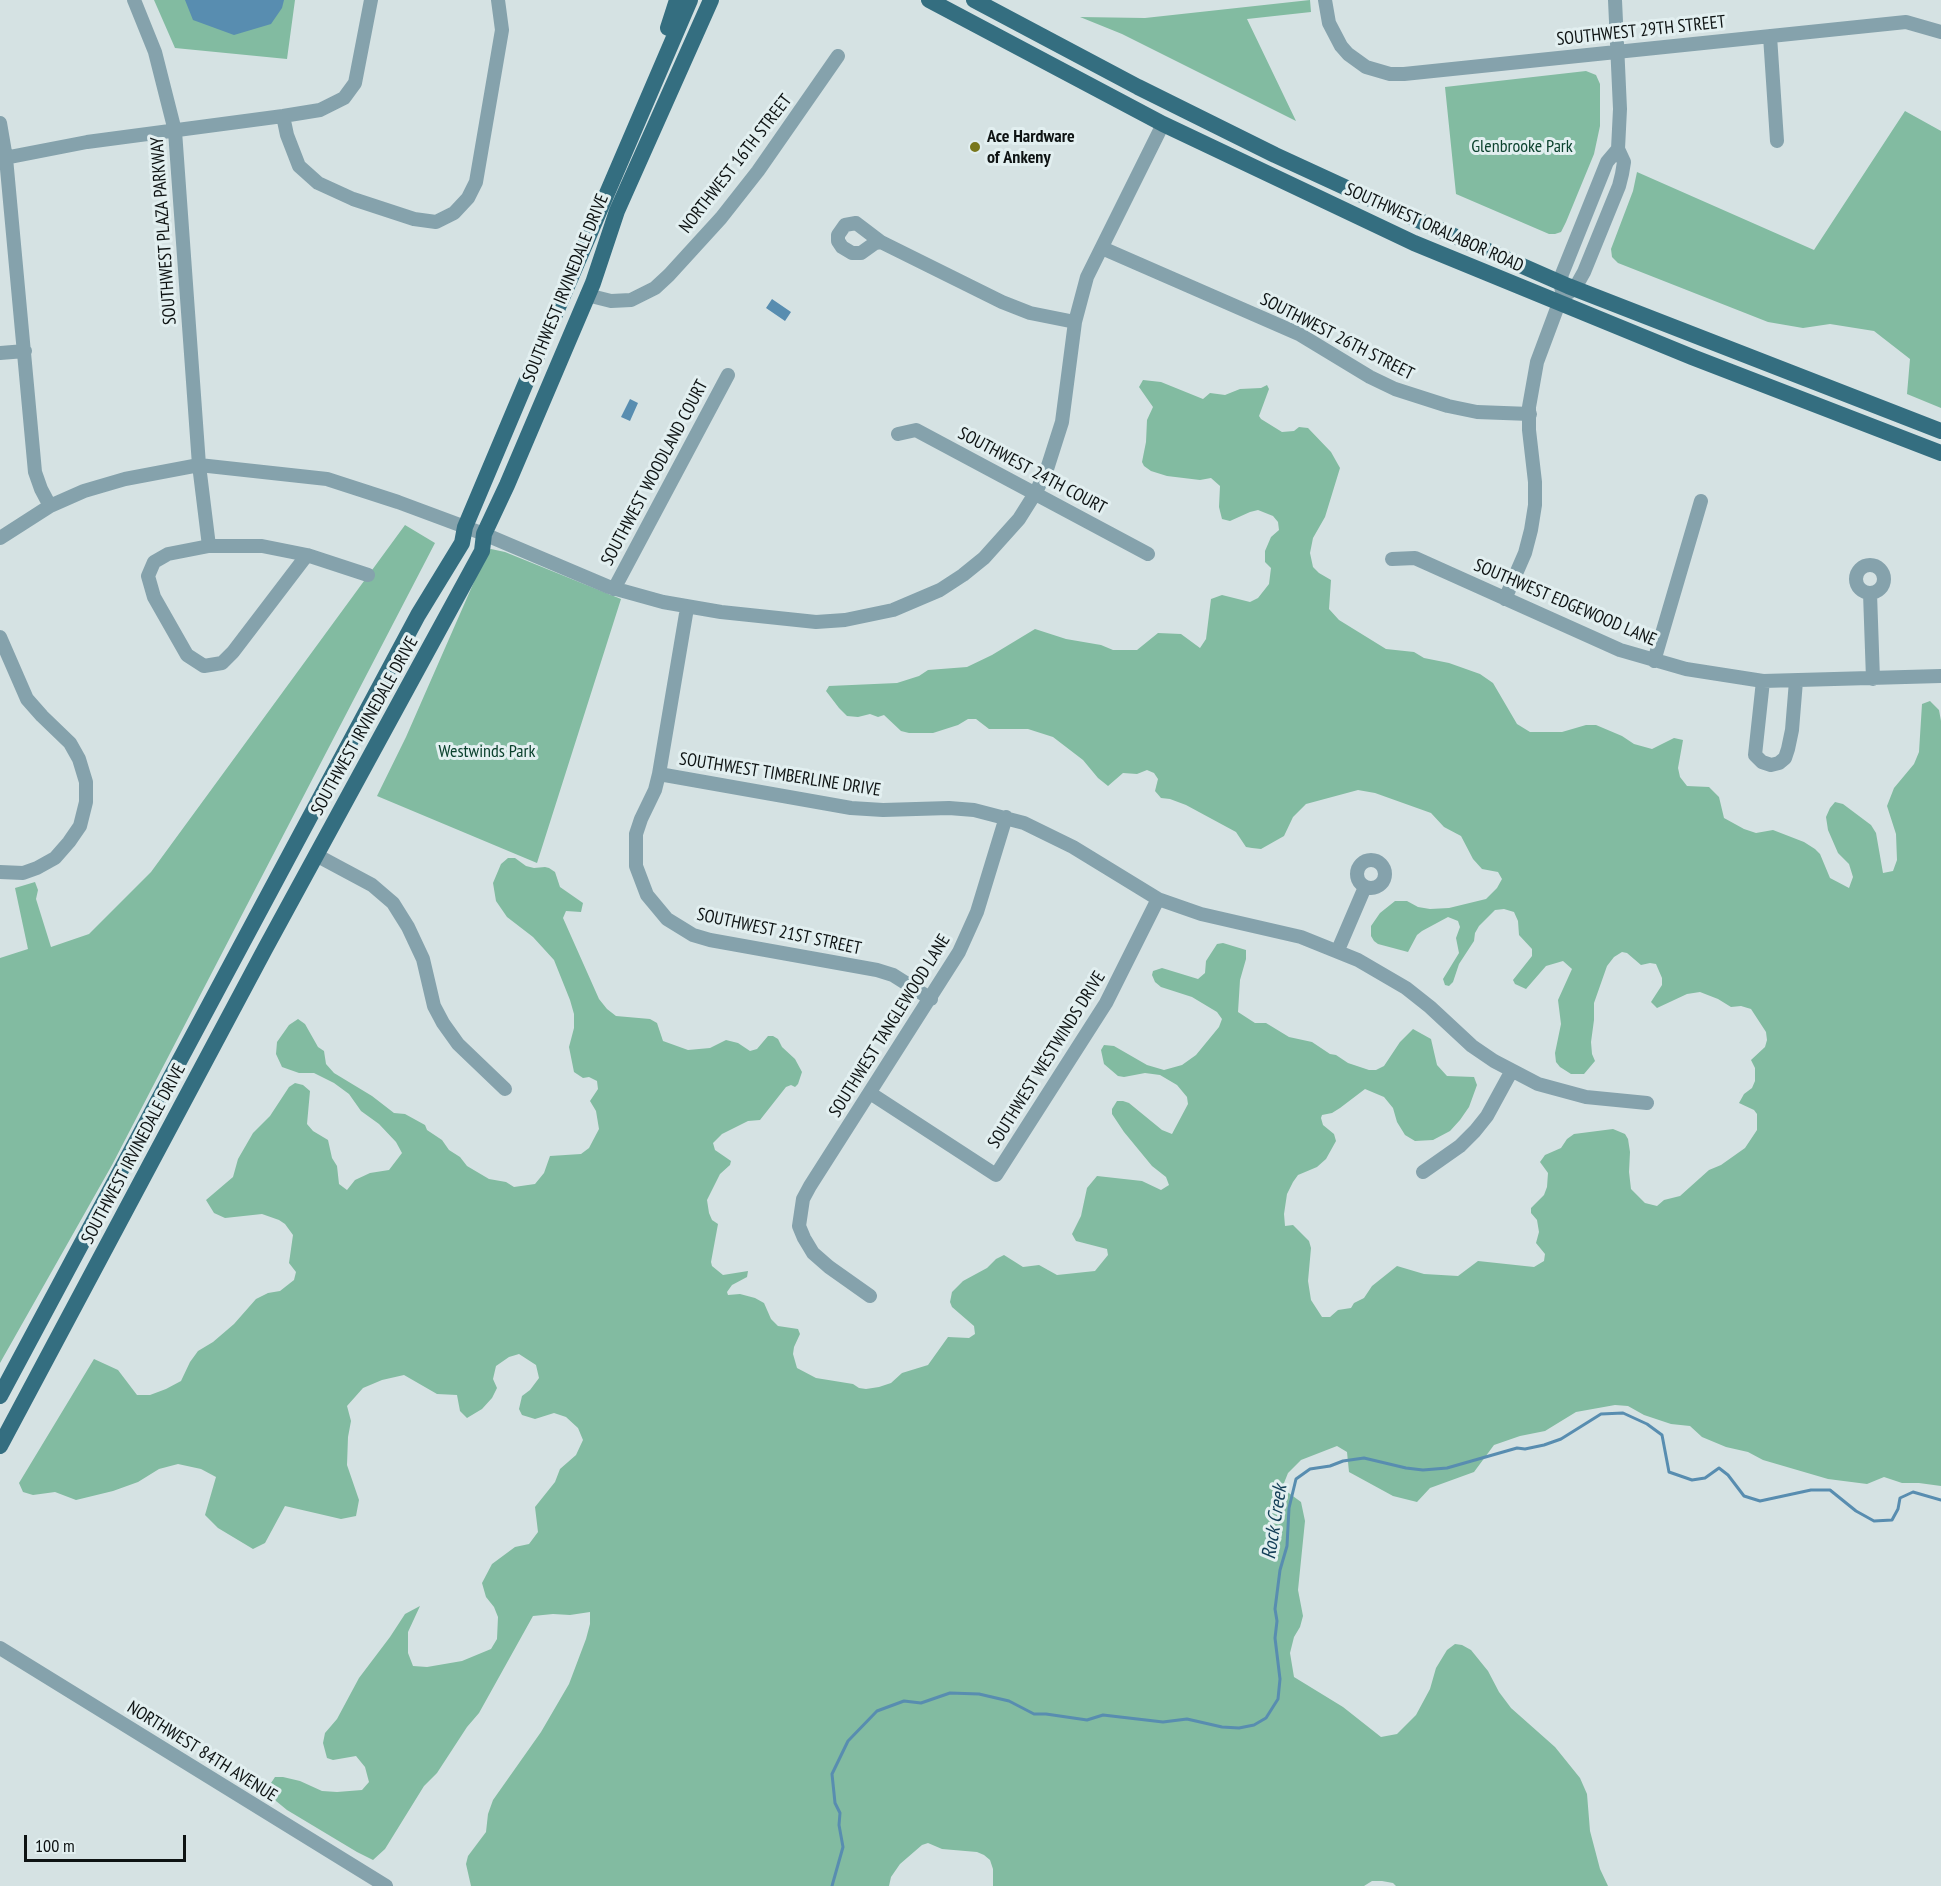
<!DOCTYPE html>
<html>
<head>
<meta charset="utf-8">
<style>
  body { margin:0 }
  #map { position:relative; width:1941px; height:1886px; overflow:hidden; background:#d5e2e3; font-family:"PT Sans Narrow",sans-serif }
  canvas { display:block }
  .scale { position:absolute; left:24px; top:1835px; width:162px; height:27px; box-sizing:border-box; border:3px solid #0e1313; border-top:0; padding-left:8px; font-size:18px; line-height:21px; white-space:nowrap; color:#0e1313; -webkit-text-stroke:4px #e2eff0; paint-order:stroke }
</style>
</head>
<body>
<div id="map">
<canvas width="1941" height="1886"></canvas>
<div class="scale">100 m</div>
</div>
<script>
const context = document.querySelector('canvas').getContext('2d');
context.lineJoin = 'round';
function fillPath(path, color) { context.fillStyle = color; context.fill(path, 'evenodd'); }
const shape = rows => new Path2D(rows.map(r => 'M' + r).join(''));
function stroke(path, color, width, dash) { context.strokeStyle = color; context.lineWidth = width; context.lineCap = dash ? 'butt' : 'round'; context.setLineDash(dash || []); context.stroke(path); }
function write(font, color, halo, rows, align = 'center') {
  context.font = font + ' "PT Sans Narrow",sans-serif'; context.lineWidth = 6; context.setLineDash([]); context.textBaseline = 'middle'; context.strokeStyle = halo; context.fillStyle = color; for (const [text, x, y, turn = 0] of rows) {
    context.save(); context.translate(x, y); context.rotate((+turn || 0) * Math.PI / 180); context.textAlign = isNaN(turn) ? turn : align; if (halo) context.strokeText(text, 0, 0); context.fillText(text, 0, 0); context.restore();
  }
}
fillPath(shape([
  [154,0,295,0,287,59,175,48],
  [1310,0,1311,12,1247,19,1296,121,1122,34,1080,17,1145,18],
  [1586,71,1596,75,1600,84,1600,126,1594,154,1566,222,1561,232,1555,234,1549,234,1456,194,1445,87],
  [1905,111,1941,131,1941,408,1907,394,1910,359,1874,331,1830,324,1803,328,1768,322,1618,263,1612,257,1611,249,1633,191,1637,172,1814,250],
  [1143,380,1161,382,1203,399,1210,393,1225,395,1240,389,1261,388,1267,385,1269,389,1259,416,1261,419,1282,432,1294,431,1299,427,1308,428,1331,452,1340,468,1325,517,1313,538,1310,553,1313,567,1319,573,1331,580,1329,609,1339,620,1386,649,1414,652,1424,658,1449,663,1480,674,1493,683,1517,724,1530,732,1562,732,1586,725,1596,725,1622,736,1634,744,1652,749,1674,738,1683,740,1678,768,1680,777,1687,786,1709,787,1719,797,1724,818,1744,829,1756,833,1773,830,1804,842,1815,849,1820,854,1830,878,1849,888,1853,877,1849,864,1838,853,1828,830,1826,817,1830,808,1835,802,1843,804,1871,825,1876,833,1883,873,1893,871,1897,860,1896,834,1887,806,1894,788,1914,764,1919,752,1922,704,1930,701,1939,710,1941,721,1941,1486,1919,1483,1902,1483,1884,1477,1867,1484,1828,1479,1763,1460,1748,1452,1726,1447,1702,1437,1690,1426,1671,1424,1644,1415,1628,1406,1615,1405,1576,1412,1545,1431,1520,1436,1494,1445,1474,1472,1430,1488,1417,1502,1393,1496,1349,1472,1347,1452,1337,1446,1301,1460,1288,1473,1282,1488,1301,1502,1305,1521,1298,1590,1303,1616,1300,1627,1294,1637,1290,1653,1294,1677,1343,1707,1381,1737,1397,1734,1416,1715,1430,1689,1436,1668,1447,1650,1455,1644,1462,1645,1471,1650,1488,1671,1499,1692,1511,1708,1555,1747,1580,1778,1587,1794,1590,1831,1600,1869,1608,1886,1396,1886,1393,1883,1382,1881,1372,1881,1364,1886,993,1886,993,1869,990,1860,984,1855,977,1852,942,1849,928,1843,922,1845,900,1864,891,1877,889,1886,471,1886,466,1864,468,1856,486,1832,488,1814,493,1800,541,1732,569,1684,586,1639,590,1624,590,1612,570,1615,553,1614,533,1616,479,1713,467,1727,437,1773,424,1786,385,1849,373,1860,357,1852,287,1810,265,1792,275,1777,283,1777,300,1781,322,1791,337,1792,362,1790,369,1782,365,1767,356,1756,333,1760,327,1758,323,1743,325,1733,337,1719,359,1678,390,1637,405,1614,420,1606,408,1632,408,1653,413,1666,427,1667,462,1661,491,1649,497,1639,498,1617,494,1607,486,1597,482,1583,492,1564,515,1547,529,1544,538,1532,535,1507,555,1482,560,1469,576,1455,583,1440,578,1428,566,1417,554,1413,535,1419,522,1415,519,1409,522,1396,530,1390,539,1378,536,1365,519,1354,509,1357,496,1366,493,1379,497,1388,492,1398,482,1409,467,1418,460,1411,457,1395,437,1394,404,1375,382,1380,363,1388,347,1406,351,1421,348,1437,347,1465,359,1500,356,1516,341,1519,285,1506,265,1543,253,1549,218,1528,205,1515,216,1477,201,1469,178,1464,159,1469,138,1482,113,1491,76,1500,55,1492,33,1495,23,1492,19,1483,94,1359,118,1370,137,1395,150,1395,166,1389,181,1381,190,1362,198,1351,213,1342,234,1324,256,1299,268,1293,280,1291,294,1280,296,1272,289,1263,293,1235,285,1224,279,1220,262,1214,225,1218,214,1213,206,1200,233,1177,238,1159,253,1133,270,1116,289,1087,295,1083,303,1085,310,1091,307,1124,313,1131,328,1140,332,1158,337,1166,339,1184,347,1190,355,1180,370,1173,389,1170,402,1153,396,1142,379,1124,361,1111,349,1094,334,1083,314,1073,299,1073,282,1067,276,1054,277,1042,289,1025,298,1019,305,1024,318,1047,324,1051,326,1064,334,1073,372,1096,394,1113,405,1114,425,1125,427,1130,442,1140,449,1150,460,1157,467,1166,489,1179,506,1182,514,1187,535,1184,544,1173,550,1156,581,1154,589,1148,599,1129,596,1111,590,1101,598,1089,597,1081,589,1077,583,1078,574,1072,569,1047,574,1028,574,1014,570,1000,554,960,533,937,507,917,496,901,493,883,501,864,508,858,515,858,526,866,534,868,545,867,549,868,555,872,560,887,583,903,581,912,566,911,563,918,599,999,607,1009,616,1016,650,1019,657,1023,663,1041,688,1050,710,1048,726,1040,738,1043,750,1051,757,1049,768,1036,773,1036,778,1039,782,1047,795,1059,802,1072,798,1084,795,1087,791,1085,786,1087,760,1120,748,1121,722,1134,713,1143,715,1150,731,1161,730,1165,720,1174,707,1200,709,1213,712,1220,718,1224,711,1262,712,1266,723,1275,748,1271,747,1277,732,1285,727,1292,728,1295,740,1294,755,1298,764,1303,771,1319,778,1326,798,1329,800,1334,794,1347,793,1354,797,1368,816,1378,853,1384,859,1388,866,1389,879,1387,891,1383,902,1373,928,1365,948,1337,969,1338,975,1334,974,1326,952,1307,950,1302,952,1292,963,1281,987,1268,996,1259,1004,1255,1023,1267,1039,1265,1057,1275,1095,1271,1108,1255,1107,1249,1076,1241,1072,1234,1081,1216,1087,1188,1097,1176,1142,1181,1161,1190,1169,1185,1166,1177,1152,1166,1124,1132,1112,1114,1112,1109,1117,1101,1123,1101,1129,1103,1162,1130,1172,1134,1188,1104,1187,1097,1177,1085,1160,1075,1145,1073,1124,1077,1118,1076,1104,1064,1101,1050,1104,1045,1114,1046,1147,1065,1164,1070,1182,1065,1196,1055,1219,1027,1222,1019,1217,1012,1192,997,1161,987,1155,982,1152,975,1153,971,1162,968,1198,979,1205,973,1206,961,1217,944,1223,943,1246,950,1246,959,1240,980,1238,1012,1255,1023,1266,1023,1289,1037,1312,1042,1330,1054,1336,1055,1348,1063,1369,1070,1376,1070,1384,1066,1400,1042,1413,1029,1431,1039,1437,1065,1447,1076,1474,1077,1477,1085,1469,1107,1460,1120,1450,1131,1433,1140,1415,1141,1405,1135,1397,1122,1393,1108,1384,1097,1365,1089,1340,1108,1332,1113,1322,1115,1321,1118,1323,1125,1334,1134,1336,1141,1326,1159,1317,1167,1298,1175,1293,1182,1287,1194,1284,1214,1285,1226,1293,1225,1309,1241,1311,1248,1308,1281,1311,1300,1322,1317,1330,1317,1338,1310,1351,1308,1354,1303,1364,1298,1372,1286,1397,1266,1424,1274,1458,1276,1478,1261,1534,1267,1544,1261,1545,1254,1536,1243,1539,1232,1537,1220,1531,1213,1531,1208,1544,1195,1547,1187,1548,1173,1540,1162,1545,1155,1561,1148,1567,1139,1574,1134,1613,1129,1625,1134,1628,1139,1630,1152,1629,1172,1631,1189,1645,1203,1657,1206,1664,1200,1680,1196,1709,1170,1721,1165,1745,1148,1757,1130,1757,1114,1754,1110,1739,1103,1744,1094,1752,1088,1755,1081,1755,1068,1751,1060,1765,1047,1767,1040,1766,1032,1751,1009,1741,1006,1731,1007,1718,999,1700,992,1687,994,1657,1008,1651,1002,1662,985,1662,978,1656,964,1650,963,1641,965,1627,953,1622,952,1614,957,1607,966,1594,1003,1594,1020,1591,1042,1592,1054,1595,1061,1584,1074,1571,1074,1560,1067,1556,1062,1555,1053,1561,1024,1558,1000,1572,969,1563,961,1546,966,1526,989,1515,984,1513,980,1532,956,1532,949,1519,935,1518,921,1514,912,1504,909,1495,910,1479,926,1475,933,1474,941,1459,964,1453,982,1449,986,1445,985,1443,979,1459,953,1456,938,1460,927,1458,921,1448,917,1422,931,1417,935,1408,952,1378,944,1374,941,1371,936,1371,926,1380,913,1395,901,1407,901,1418,907,1430,909,1449,908,1486,899,1497,888,1502,879,1498,872,1482,869,1473,859,1461,836,1444,827,1431,813,1375,793,1358,790,1306,804,1293,817,1284,836,1261,849,1252,848,1246,847,1236,832,1186,805,1170,799,1161,798,1155,791,1158,779,1154,773,1147,770,1137,774,1123,773,1108,786,1098,778,1083,760,1053,737,1028,729,989,729,976,719,968,719,958,725,933,733,909,733,901,731,884,715,878,717,870,714,858,717,847,716,839,708,826,691,829,686,897,683,919,676,928,670,967,667,992,655,1035,629,1066,639,1101,645,1113,650,1137,650,1158,633,1181,634,1200,648,1206,639,1211,599,1222,595,1250,602,1258,598,1269,584,1271,568,1265,562,1265,551,1271,537,1279,530,1278,522,1273,516,1258,510,1250,512,1230,521,1222,519,1219,507,1220,486,1211,478,1200,480,1167,476,1151,471,1144,466,1142,462,1146,442,1147,420,1153,407,1139,387],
  [405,525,435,543,112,1165,0,1363,0,958,28,949,15,888,35,882,38,890,36,899,51,947,89,934,151,872],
  [491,549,505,552,621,599,537,863,377,796,406,737,488,550]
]), '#82bba1');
fillPath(shape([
  [185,0,284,0,282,8,271,24,234,35,193,20],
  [772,299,791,312,785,321,766,308],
  [630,399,638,403,630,421,621,417]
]), '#588db0');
stroke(shape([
  [832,1886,843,1847,839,1825,840,1813,835,1803,832,1774,848,1741,877,1711,904,1701,921,1703,950,1693,979,1694,1009,1701,1034,1714,1046,1714,1087,1720,1103,1715,1163,1722,1187,1719,1222,1727,1239,1728,1254,1725,1266,1718,1278,1699,1280,1679,1275,1638,1277,1621,1275,1609,1280,1570,1287,1546,1289,1508,1296,1479,1310,1469,1330,1466,1343,1461,1364,1458,1406,1468,1423,1470,1447,1468,1517,1448,1525,1449,1544,1445,1561,1439,1601,1414,1623,1413,1647,1424,1662,1435,1669,1472,1692,1480,1705,1478,1719,1468,1728,1475,1744,1496,1760,1501,1811,1490,1830,1490,1856,1511,1874,1521,1892,1520,1898,1509,1900,1498,1913,1492,1941,1500]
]), '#588db0', 3);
stroke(shape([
  [134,0,155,52,175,131,199,465,209,546,168,554,154,562,148,576,154,597,187,655,204,666,222,663,233,652,307,555,262,546,209,546],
  [1325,0,1329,23,1341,46,1348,54,1366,67,1390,74,1404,74,1906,22,1941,32],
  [1770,36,1777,141],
  [283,116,287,135,299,166,318,183,353,199,414,219,436,222,454,213,468,198,476,182,502,30,498,0],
  [0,123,6,158,35,472,41,489,50,506],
  [0,159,87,142,283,116,320,110,344,98,355,83,371,0],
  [881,242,875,243,861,253,852,253,842,247,838,241,838,235,845,225,856,223,881,242,1002,302,1030,313,1075,322],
  [1102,248,1299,334,1370,377,1395,389,1448,406,1477,412,1530,414],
  [1562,291,1560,282,1562,274,1607,162,1618,149],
  [587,295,611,301,631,300,655,288,669,275,721,218,758,171,838,56],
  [0,353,25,351],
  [898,434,916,430,1148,554],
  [0,538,50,506,84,491,125,479,199,465,327,479,398,502,484,534,609,587,663,602,721,612,816,622,845,620,893,610,940,590,963,575,984,558,1019,519,1036,492,1047,469,1062,422,1075,322,1087,277,1163,124],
  [307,555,368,575],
  [1392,559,1415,558,1620,650,1686,669,1763,681,1941,676],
  '1856 579a14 14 0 1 1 28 0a14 14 0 1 1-28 0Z',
  [614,589,728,375],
  [1870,593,1873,679],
  [1505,599,1525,553,1531,530,1535,505,1535,482,1529,430,1529,407,1537,362,1559,303,1564,296,1575,288,1584,272,1619,186,1622,174,1624,162,1618,149,1620,109,1615,0],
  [687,608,659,774,655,790,641,819,636,834,636,866,647,895,667,919,693,935,710,940,877,970,893,975,931,999],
  [0,637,27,699,42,716,70,743,79,759,86,782,86,802,80,826,69,842,55,858,37,868,23,873,0,872],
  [1654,661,1701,501],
  [1763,681,1755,755,1762,762,1771,765,1779,763,1785,758,1788,749,1792,730,1796,681],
  [659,774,851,808,883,810,949,808,974,810,1024,823,1073,847,1158,899,1201,914,1301,937,1358,960,1406,988,1430,1007,1472,1046,1494,1061,1538,1084,1586,1097,1647,1103],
  [316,855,372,885,393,903,408,927,423,959,434,1006,443,1023,458,1044,505,1089],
  '1357 874a14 14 0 1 1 28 0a14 14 0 1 1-28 0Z',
  [1338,950,1365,887],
  [870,1093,996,1175,1106,1003,1158,899],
  [1423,1172,1460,1146,1475,1131,1487,1116,1511,1072],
  [870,1296,829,1267,813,1253,804,1238,799,1226,803,1199,810,1186,959,952,977,912,1006,817],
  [0,1648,386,1886]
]), '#85a2ac', 14);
stroke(shape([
  [929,0,1163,124,1414,243,1692,357,1941,453],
  [974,0,1138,87,1275,155,1388,207,1568,286,1941,431],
  [668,28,677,0],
  [0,1396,418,615,462,543,465,527,538,354,690,0],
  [0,1446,265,949,482,551,484,534,507,485,593,283,617,211,711,0]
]), '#346e80', 16);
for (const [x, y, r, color] of [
  [975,147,6,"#79771d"]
]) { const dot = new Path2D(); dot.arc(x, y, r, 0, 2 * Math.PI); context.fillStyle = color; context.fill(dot); stroke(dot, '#e2eff0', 2); }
write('18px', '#0e1313', '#e2eff0', [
  ["SOUTHWEST 29TH STREET",1641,31,-6],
  ["NORTHWEST 16TH STREET",736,164,-52],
  ["SOUTHWEST ORALABOR ROAD",1434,228,24],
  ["SOUTHWEST PLAZA PARKWAY",164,231,-94],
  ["SOUTHWEST IRVINEDALE DRIVE",566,288,-68],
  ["SOUTHWEST 26TH STREET",1337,337,27],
  ["SOUTHWEST 24TH COURT",1032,471,28],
  ["SOUTHWEST WOODLAND COURT",655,473,-62],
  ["SOUTHWEST EDGEWOOD LANE",1565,603,23],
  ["SOUTHWEST IRVINEDALE DRIVE",365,726,-61],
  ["SOUTHWEST TIMBERLINE DRIVE",780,775,9],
  ["SOUTHWEST 21ST STREET",779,932,12],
  ["SOUTHWEST TANGLEWOOD LANE",890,1026,-58],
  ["SOUTHWEST WESTWINDS DRIVE",1047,1060,-58],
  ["SOUTHWEST IRVINEDALE DRIVE",134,1154,-62],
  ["NORTHWEST 84TH AVENUE",202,1752,32]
]);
write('bold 18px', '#0e1313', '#e2eff0', [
  ["Ace Hardware",987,137],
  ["of Ankeny",987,158]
], 'left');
write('18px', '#0c422e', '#e2eff0', [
  ["Glenbrooke Park",1522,147],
  ["Westwinds Park",487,752]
]);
write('italic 20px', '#113d56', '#e2eff0', [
  ["Rock Creek",1275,1522,-81]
]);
</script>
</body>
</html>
